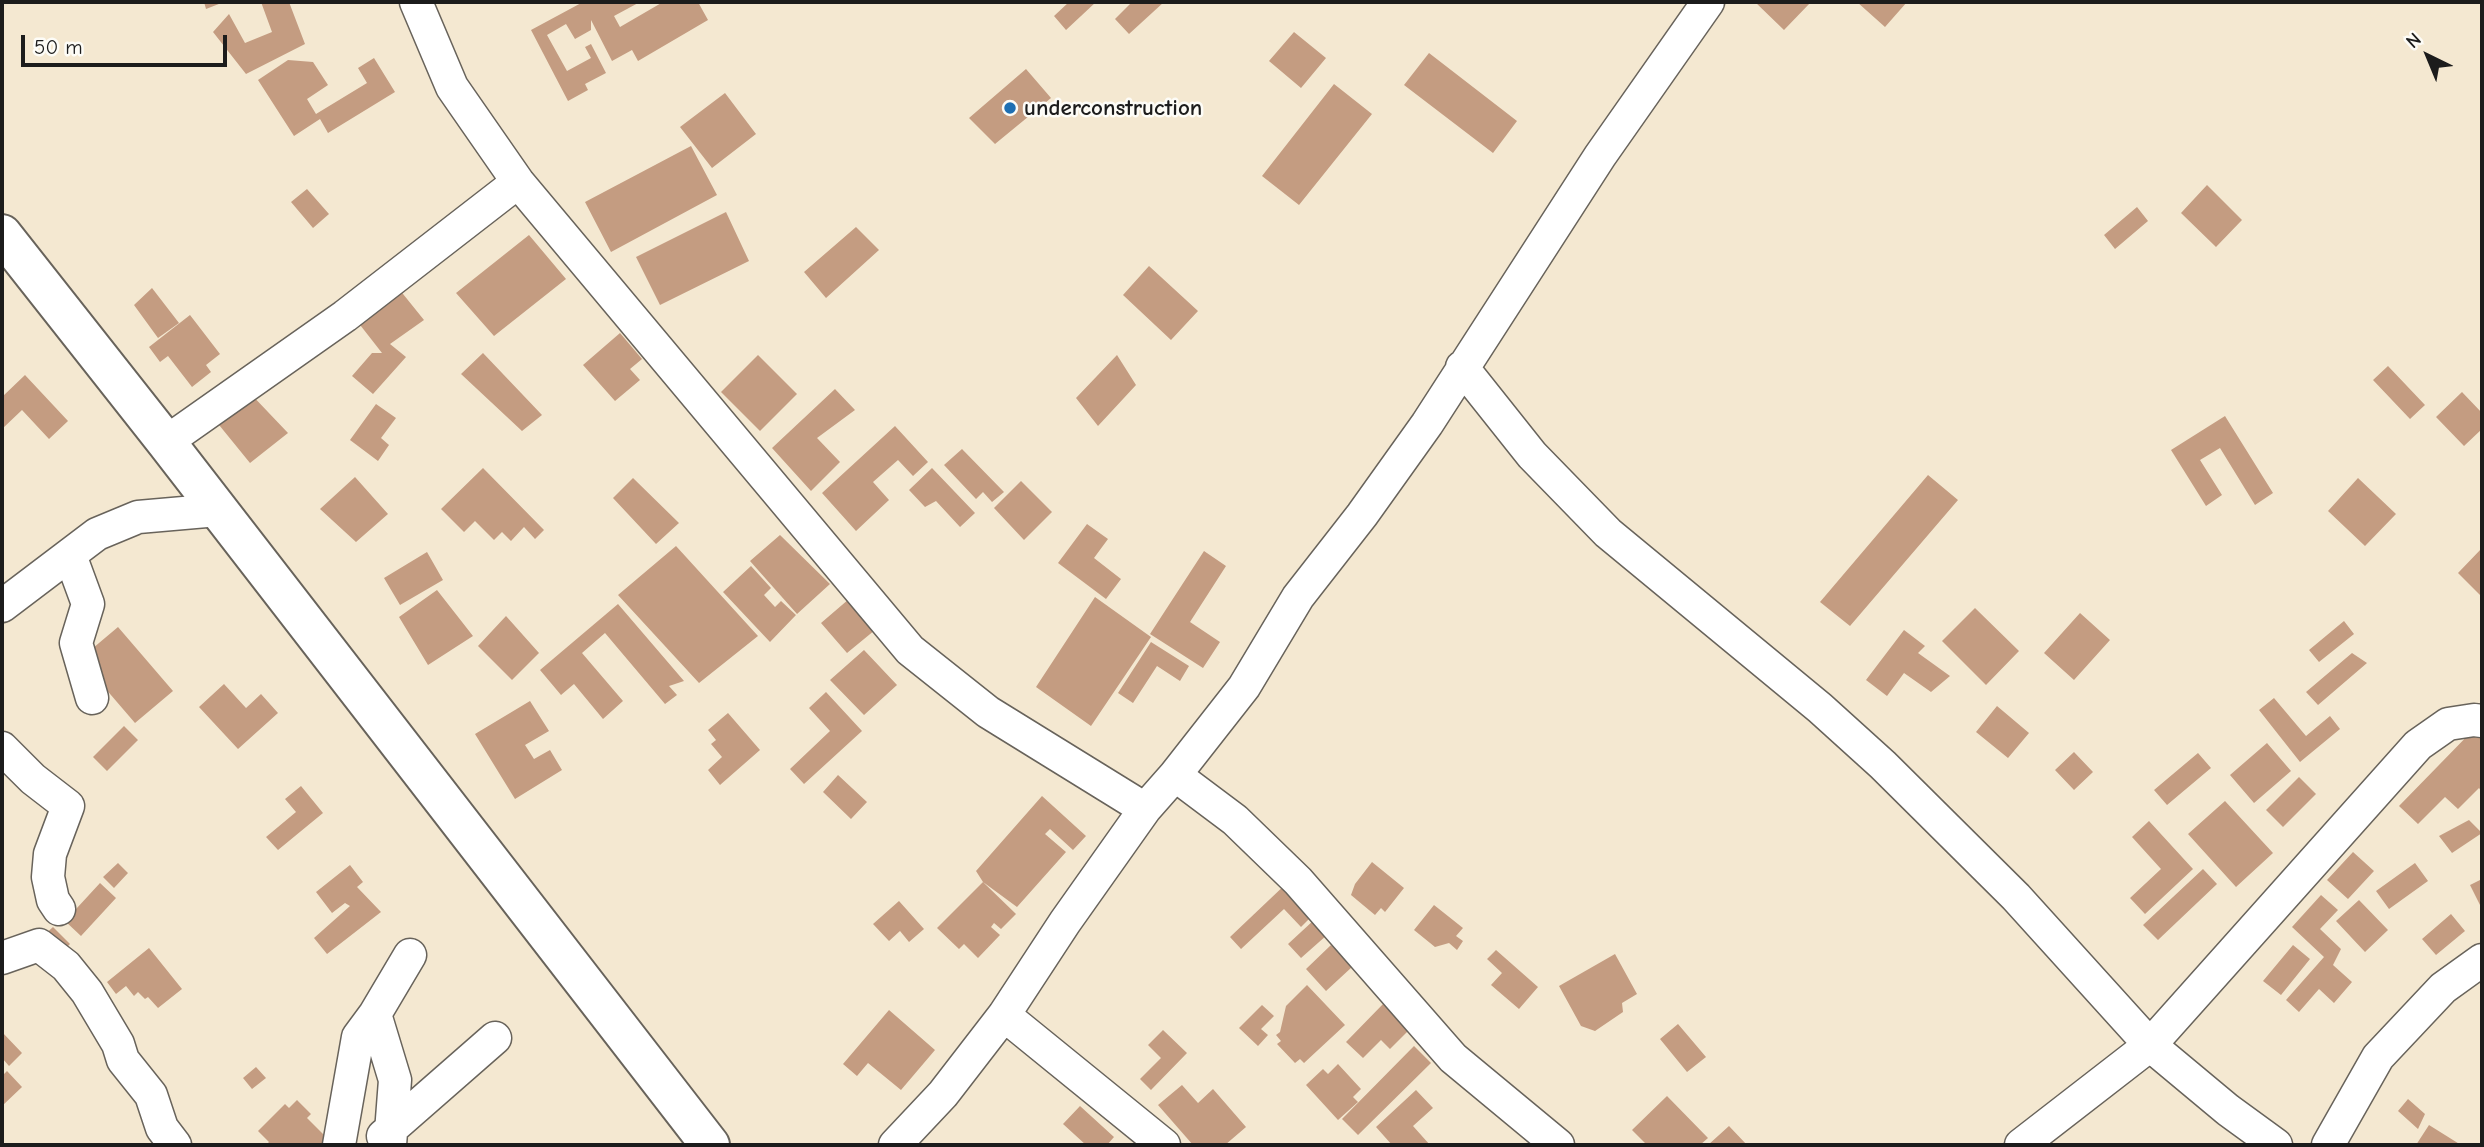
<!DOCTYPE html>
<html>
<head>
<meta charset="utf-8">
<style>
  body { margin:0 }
  #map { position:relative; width:2484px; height:1147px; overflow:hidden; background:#f4e8d1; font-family:"Comic Neue",sans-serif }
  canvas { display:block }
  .frame { position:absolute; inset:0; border:4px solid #1c1c1c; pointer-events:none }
  .north { position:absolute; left:2393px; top:21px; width:70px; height:70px; -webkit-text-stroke:5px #fdfcf7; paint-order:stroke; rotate:317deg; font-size:19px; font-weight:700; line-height:28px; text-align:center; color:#1c1c1c }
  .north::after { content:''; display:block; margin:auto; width:24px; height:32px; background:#1c1c1c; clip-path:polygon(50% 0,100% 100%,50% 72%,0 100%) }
  .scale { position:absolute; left:21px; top:35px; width:206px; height:32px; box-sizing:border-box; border:4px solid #1c1c1c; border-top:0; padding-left:9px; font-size:21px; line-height:24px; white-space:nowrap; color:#1c1c1c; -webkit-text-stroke:5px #fdfcf7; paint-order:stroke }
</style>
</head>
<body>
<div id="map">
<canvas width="2484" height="1147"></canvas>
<div class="frame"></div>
<div class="north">N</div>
<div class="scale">50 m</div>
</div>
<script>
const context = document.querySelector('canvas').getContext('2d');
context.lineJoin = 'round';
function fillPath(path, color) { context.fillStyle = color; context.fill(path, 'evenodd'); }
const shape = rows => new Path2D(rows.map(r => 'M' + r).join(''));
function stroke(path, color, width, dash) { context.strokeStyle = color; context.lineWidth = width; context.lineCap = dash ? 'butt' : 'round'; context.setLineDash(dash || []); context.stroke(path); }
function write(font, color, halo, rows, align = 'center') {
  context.font = font + ' "Comic Neue",sans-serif'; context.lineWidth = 5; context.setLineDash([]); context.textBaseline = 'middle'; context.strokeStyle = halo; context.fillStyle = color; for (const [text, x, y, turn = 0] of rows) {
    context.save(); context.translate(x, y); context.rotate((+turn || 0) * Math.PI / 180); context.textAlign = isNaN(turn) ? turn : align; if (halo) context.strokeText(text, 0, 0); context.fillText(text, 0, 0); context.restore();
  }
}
fillPath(shape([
  [204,2,224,2,206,9],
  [261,2,289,2,305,44,246,74,213,32,229,14,245,43,272,32],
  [583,2,640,2,614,16,620,27,663,2,698,2,708,20,638,61,632,50,612,61,591,20,591,30,575,39,566,24,547,35,567,71,591,58,585,47,591,44,606,73,585,84,588,90,568,101,531,30],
  [1069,2,1096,2,1066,30,1054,16],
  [1132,2,1164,2,1129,34,1115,19],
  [1755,2,1811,2,1784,30],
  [1857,2,1907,2,1885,27],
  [1294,32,1326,58,1301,88,1269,61],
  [1429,53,1517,121,1493,153,1404,85],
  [374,58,395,92,328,133,320,119,294,136,258,80,288,60,313,62,328,85,307,99,316,114,367,83,358,68],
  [1026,69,1051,98,995,144,969,118],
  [1334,84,1372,114,1299,205,1262,176],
  [725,93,756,134,712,168,680,127],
  [691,146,717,195,611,252,585,202],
  [2207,185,2242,220,2216,247,2181,213],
  [307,189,329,214,313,228,291,202],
  [2137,207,2148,221,2115,249,2104,235],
  [726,212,749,261,660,305,636,257],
  [856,227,879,250,826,298,804,272],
  [529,235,566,279,494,336,456,293],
  [1149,266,1198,311,1171,340,1123,295],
  [152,288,179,323,158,338,134,305],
  [399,289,424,320,390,344,406,357,373,394,352,376,372,353,382,353,357,321],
  [190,315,220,354,206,365,211,372,192,387,168,356,160,362,149,347],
  [620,333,642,359,630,369,640,380,615,401,583,365],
  [483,353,542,415,522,431,461,374],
  [758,355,797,394,760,431,721,392],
  [1117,355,1136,385,1098,426,1076,398],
  [2388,366,2425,405,2410,419,2373,380],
  [25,375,68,421,49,439,22,410,2,429,2,397],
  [835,389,855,410,817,438,840,462,811,491,772,448],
  [248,391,288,433,250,463,215,420],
  [2462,392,2482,413,2482,429,2464,446,2436,417],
  [376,404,396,418,381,438,389,445,378,461,350,440],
  [2225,416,2273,493,2255,505,2220,448,2200,460,2222,495,2206,506,2171,450],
  [895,426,928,462,913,476,898,460,873,482,889,500,856,531,822,493],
  [962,449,1004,492,992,502,983,492,976,499,944,465],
  [483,468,544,530,535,539,524,527,511,541,502,532,494,540,475,521,464,532,441,509],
  [932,468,975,513,960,527,936,501,925,507,909,490],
  [1928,475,1958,500,1850,626,1820,602],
  [355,477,388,514,356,542,320,509],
  [633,478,679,523,656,544,613,498],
  [2358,478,2396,514,2365,546,2328,511],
  [1021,481,1052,512,1024,540,994,508],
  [1087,524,1108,539,1094,558,1121,579,1106,599,1058,563],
  [780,535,830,584,797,614,750,561],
  [676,546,758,636,699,683,618,595],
  [2482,548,2482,597,2458,573],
  [1204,551,1226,566,1190,622,1220,642,1203,668,1150,634],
  [427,552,443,580,400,605,384,578],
  [751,566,771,588,764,595,775,607,781,601,796,615,770,642,723,592],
  [437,590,473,636,428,665,399,617],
  [1095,597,1151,637,1091,726,1036,687],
  [849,599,875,630,847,653,821,623],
  [618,604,684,681,669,686,677,695,665,704,605,633,582,653,623,701,603,719,574,684,561,695,540,670],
  [1975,608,2019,651,1986,685,1942,641],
  [2080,613,2110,640,2074,680,2044,653],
  [506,616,539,653,512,680,478,646],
  [2344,621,2354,634,2319,662,2309,650],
  [118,627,173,691,135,723,80,659],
  [1904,630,1925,646,1918,653,1950,676,1931,692,1904,673,1887,696,1866,680],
  [1151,642,1189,666,1180,681,1157,666,1133,703,1118,693],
  [864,650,897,685,864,715,830,680],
  [2352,653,2367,663,2318,705,2306,692],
  [224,684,246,708,261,694,278,713,238,749,199,707],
  [826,692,862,731,804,784,790,769,830,731,809,708],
  [2274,698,2306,736,2330,716,2340,729,2300,762,2259,710],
  [530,701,549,731,525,745,534,759,550,750,562,770,515,799,475,734],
  [1997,706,2029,733,2008,758,1976,732],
  [728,713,760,750,720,785,708,770,722,757,711,744,716,740,708,730],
  [124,726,138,740,107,771,93,757],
  [2477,726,2482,732,2482,792,2479,788,2458,809,2445,797,2418,824,2399,806],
  [2267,743,2291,771,2254,803,2230,775],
  [2074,752,2093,772,2074,790,2055,770],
  [2198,753,2211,768,2167,805,2154,790],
  [838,775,867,802,851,819,823,792],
  [2299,777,2316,794,2283,827,2266,810],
  [301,786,323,813,278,850,266,837,296,812,285,799],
  [1042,796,1086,836,1073,850,1050,829,1045,834,1066,852,1017,907,983,882,976,871],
  [2225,801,2273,853,2236,887,2188,834],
  [2469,820,2482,833,2452,853,2439,836],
  [2149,821,2193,869,2145,914,2130,898,2161,869,2132,837],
  [2353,852,2374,871,2348,899,2327,880],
  [1372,862,1404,888,1385,912,1381,908,1375,915,1351,895,1355,884],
  [118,863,128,873,114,888,103,877],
  [2415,863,2428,881,2389,909,2376,891],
  [350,865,363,882,357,887,381,912,327,954,314,938,350,906,345,903,332,913,316,892],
  [2203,869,2217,884,2158,940,2143,925],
  [2482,879,2482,909,2470,885],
  [1289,881,1317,911,1301,927,1284,909,1241,949,1230,937],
  [983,882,1016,914,1001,929,994,923,991,927,1000,935,978,958,964,944,959,949,937,928],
  [100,883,116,898,81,936,65,921],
  [2321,895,2338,910,2320,929,2341,949,2333,965,2352,982,2334,1003,2319,989,2299,1012,2286,1000,2324,957,2292,927],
  [2359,900,2388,930,2365,952,2336,921],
  [899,901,924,929,909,942,900,931,889,941,873,924],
  [1434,905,1463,928,1456,936,1463,941,1457,950,1449,943,1435,947,1414,930],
  [2451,914,2465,931,2436,955,2422,939],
  [1314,920,1327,935,1301,958,1288,944],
  [53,927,70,944,58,956,40,939],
  [1331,945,1352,967,1326,991,1306,969],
  [2293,945,2310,959,2281,995,2263,981],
  [149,948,182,989,158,1008,148,997,145,999,138,992,134,996,126,986,116,994,107,982],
  [1496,950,1538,987,1519,1009,1491,985,1502,973,1487,959],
  [1615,954,1637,994,1622,1003,1623,1012,1595,1031,1581,1026,1559,986],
  [1307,985,1345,1025,1304,1063,1300,1059,1295,1063,1277,1044,1281,1041,1276,1035,1280,1032,1286,1006],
  [1383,1004,1410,1029,1390,1049,1381,1040,1363,1058,1346,1042],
  [1262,1005,1274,1016,1261,1029,1268,1035,1258,1046,1239,1028],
  [889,1010,935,1050,901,1090,868,1063,857,1076,843,1064],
  [1678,1024,1706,1057,1687,1072,1660,1039],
  [1163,1030,1187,1053,1151,1090,1140,1079,1161,1058,1148,1045],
  [2,1032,22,1053,9,1066,2,1058],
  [1414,1046,1431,1063,1358,1135,1342,1119],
  [1338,1064,1361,1089,1353,1097,1358,1102,1338,1120,1306,1085,1323,1069,1328,1074],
  [256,1067,266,1078,252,1089,243,1078],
  [7,1071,22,1087,2,1106,2,1076],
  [1182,1085,1198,1103,1213,1089,1246,1127,1225,1145,1193,1145,1158,1105],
  [1416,1090,1433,1108,1413,1126,1430,1145,1392,1145,1376,1127],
  [1667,1096,1708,1138,1700,1145,1647,1145,1632,1130],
  [2408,1099,2425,1114,2418,1129,2398,1111],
  [297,1100,311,1114,307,1118,334,1145,266,1145,269,1142,258,1131,285,1104,289,1108],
  [1080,1106,1114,1137,1107,1145,1086,1145,1063,1124],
  [2429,1125,2461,1145,2416,1145],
  [1729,1126,1747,1145,1708,1145]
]), '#c49c81');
const minor = shape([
  [416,2,452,87,518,182,910,650,988,712,1145,809],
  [1462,367,1532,455,1608,533,1820,708,1883,765,2016,897,2150,1045,2228,1110,2276,1145],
  [166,442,345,316,518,182],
  [70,555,88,604,76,643,92,698],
  [2,606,97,534,138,517,218,510],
  [2,748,33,779,68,806,50,854,48,877,53,900,59,909],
  [1175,775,1235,820,1298,881,1453,1058,1558,1145],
  [2,958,39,945,66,966,87,992,118,1044,123,1060,151,1095,162,1128,175,1145],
  [1004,1015,1164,1145],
  [383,1136,495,1038],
  [339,1145,358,1037,375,1014],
  [390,1145,395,1080,375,1014,410,955],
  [895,1145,943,1094,1004,1015,1065,922,1145,809,1175,775,1244,687,1298,597,1362,515,1427,424,1600,156,1708,2],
  [2021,1145,2150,1045,2418,745,2448,724,2474,720,2482,721],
  [2328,1145,2378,1057,2443,988,2482,960]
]);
const major = shape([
  [2,234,166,442,710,1145]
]);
stroke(minor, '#68635b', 35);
stroke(major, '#68635b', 42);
stroke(minor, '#fff', 32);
stroke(major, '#fff', 38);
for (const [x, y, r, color] of [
  [1010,108,7,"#1f6fb2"]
]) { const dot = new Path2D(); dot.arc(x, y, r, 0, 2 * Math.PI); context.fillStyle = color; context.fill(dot); stroke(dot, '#fdfcf7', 2.5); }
write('bold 23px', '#1c1c1c', '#fdfcf7', [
  ["underconstruction",1024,108]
], 'left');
</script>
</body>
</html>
